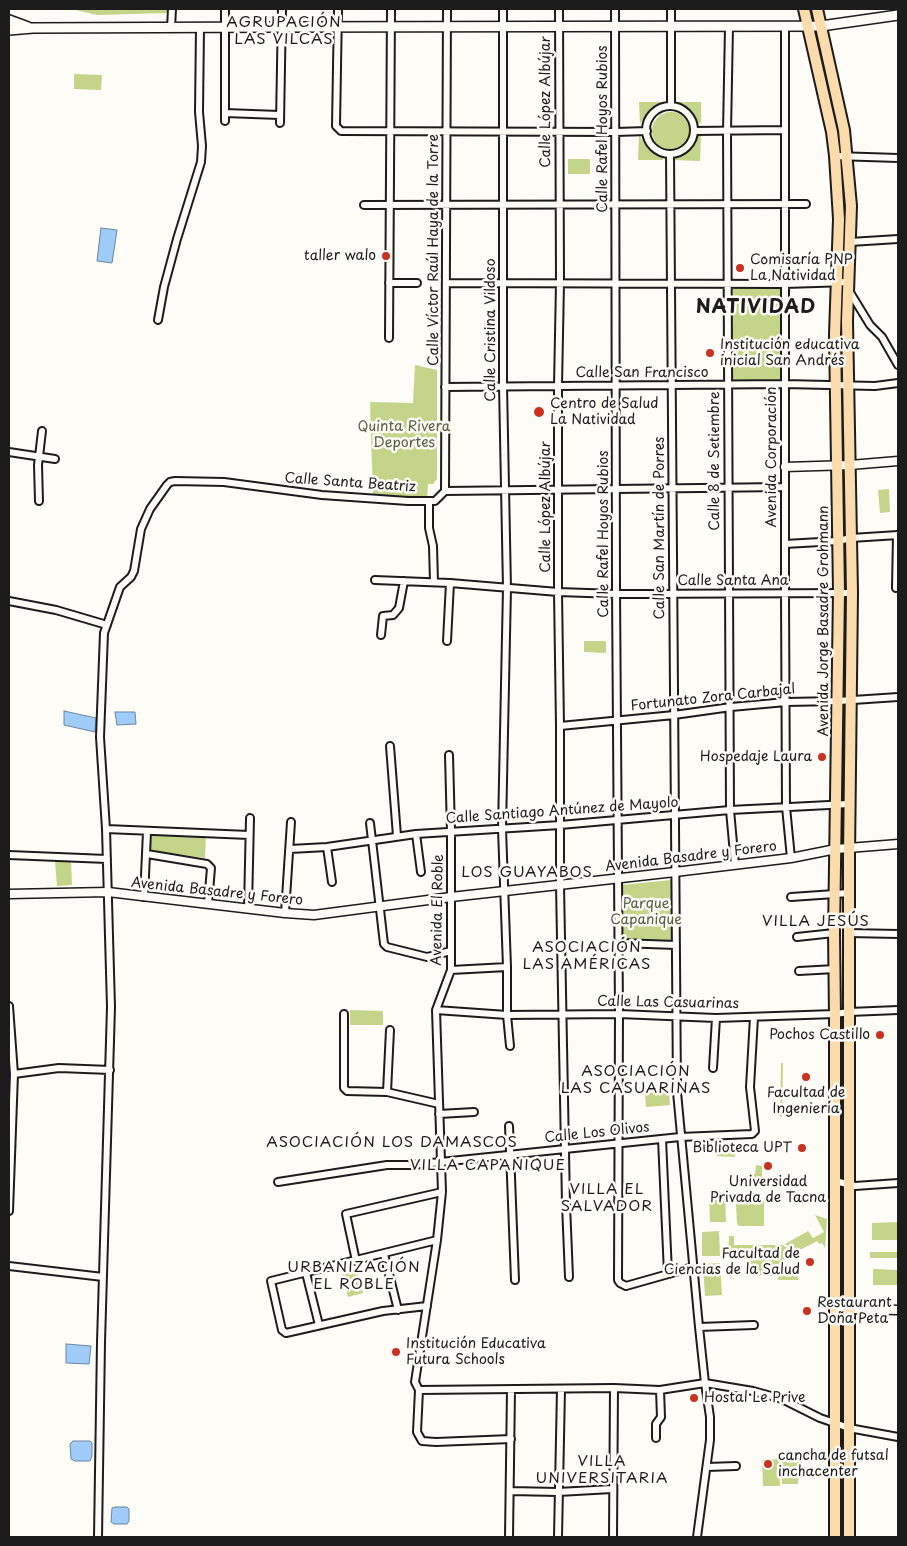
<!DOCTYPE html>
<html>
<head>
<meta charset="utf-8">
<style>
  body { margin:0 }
  #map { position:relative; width:907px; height:1546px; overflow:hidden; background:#fdfcf7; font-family:"Playpen Sans",sans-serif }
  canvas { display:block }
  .frame { position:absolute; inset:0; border:10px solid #1c1c1c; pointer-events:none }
</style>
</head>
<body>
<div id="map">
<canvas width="907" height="1546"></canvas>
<div class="frame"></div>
</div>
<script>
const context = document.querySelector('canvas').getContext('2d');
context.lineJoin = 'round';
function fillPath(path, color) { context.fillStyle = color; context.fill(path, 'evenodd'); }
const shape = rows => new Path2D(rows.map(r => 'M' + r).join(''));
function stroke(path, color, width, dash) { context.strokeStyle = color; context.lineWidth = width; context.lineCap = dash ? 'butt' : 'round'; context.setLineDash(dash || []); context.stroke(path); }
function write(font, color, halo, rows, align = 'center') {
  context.font = font + ' "Playpen Sans",sans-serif'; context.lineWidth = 5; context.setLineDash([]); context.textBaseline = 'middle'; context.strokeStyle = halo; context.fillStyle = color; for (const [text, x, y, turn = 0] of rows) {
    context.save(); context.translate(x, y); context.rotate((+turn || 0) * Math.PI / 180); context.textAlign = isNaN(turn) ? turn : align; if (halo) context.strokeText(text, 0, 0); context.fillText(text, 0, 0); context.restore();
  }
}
fillPath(shape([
  [71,9,167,9,167,13,97,15],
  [74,74,102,75,101,90,74,89],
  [639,102,663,102,651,108,640,124],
  [677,102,701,102,701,123,696,124,692,112],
  '652 131a19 19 0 1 1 38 0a19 19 0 1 1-38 0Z',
  [701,134,700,161,674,160,675,157,690,148,697,136],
  [639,135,649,150,663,157,663,160,638,160],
  [568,159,590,159,590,174,568,174],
  [733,284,781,285,781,383,731,383],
  [415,365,437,370,437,479,433,484,428,484,427,499,373,497,370,402,413,403],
  [889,489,890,512,880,513,878,490],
  [584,641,606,641,606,653,584,652],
  [149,833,206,835,205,858,148,850],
  [55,861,71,862,72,885,57,886],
  [671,880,671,941,621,939,621,885],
  [350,1010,383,1011,383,1025,350,1025],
  [781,1063,783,1063,782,1117,780,1117],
  [669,1091,670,1105,646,1107,645,1093],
  [719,1147,736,1147,735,1157,717,1156],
  [756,1165,762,1166,762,1182,750,1182,750,1174,755,1174],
  [725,1196,726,1222,710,1222,709,1197],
  [740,1201,764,1201,764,1226,739,1226,737,1224,736,1204],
  [815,1215,827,1219,825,1248,822,1243,819,1244,817,1241,796,1252,785,1244,808,1231,813,1238,824,1232],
  [898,1222,898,1240,872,1240,872,1223],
  [719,1231,720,1256,702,1256,702,1232],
  [729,1236,734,1236,734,1245,783,1245,794,1253,783,1260,785,1266,773,1272,772,1276,763,1275,752,1276,752,1273,749,1272,749,1255,740,1253,728,1254],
  [870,1252,898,1252,898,1258,870,1258],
  [720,1263,722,1295,705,1296,703,1264],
  [798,1266,798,1280,778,1280,778,1277],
  [356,1267,363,1293,348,1297,342,1271],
  [873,1269,898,1270,898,1285,873,1285],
  [841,1310,844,1312,843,1417,841,1420,839,1419,839,1312],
  [841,1432,843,1434,845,1537,838,1537,838,1433],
  [798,1457,798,1484,782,1484,781,1458],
  [779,1459,780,1486,763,1486,762,1460]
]), '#c4d589');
const water = shape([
  [101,228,117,230,112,263,97,261,101,228],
  [64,711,96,718,95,732,64,725,64,711],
  [115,712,135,712,136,724,117,725,115,712],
  [66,1344,91,1346,89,1364,66,1363,66,1344],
  [73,1441,90,1441,92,1443,92,1456,90,1461,75,1461,71,1459,70,1444,73,1441],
  [116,1507,127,1507,129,1509,129,1521,127,1524,114,1524,111,1522,112,1508,116,1507]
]);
fillPath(water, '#a0ccfa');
stroke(water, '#6b86a1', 1);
const minor = shape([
  [338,9,336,126,341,131,616,132,647,131],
  [503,9,503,385,507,588,502,829,507,967,507,1015,510,1046],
  [559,9,560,283,558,386,558,592,560,726,560,885,566,1204,569,1277],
  [615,9,616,589,619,1014,618,1280,620,1283,626,1286,693,1267],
  [785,26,785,594,786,807,791,858],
  [729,27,727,131,730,810,735,865],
  [171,28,172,9],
  [671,106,671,9],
  '646 130a24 24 0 1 1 48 0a24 24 0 1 1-48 0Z',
  [225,113,279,115],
  [225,121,225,9],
  [280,123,282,9],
  [694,131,785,130],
  [670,154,677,1092,699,1327,705,1383,710,1417,710,1440,697,1537],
  [835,156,898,158],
  [364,205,806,204],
  [850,242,898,239],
  [389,283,417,283],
  [447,283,785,284,848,282],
  [848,289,870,325,882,337,898,365],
  [158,320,164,287,177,239,201,162,202,146,199,112,200,28],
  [389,338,391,9],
  [445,387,784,384,875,386,898,383],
  [9,452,55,459],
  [445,491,447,9],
  [39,501,38,465,42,431],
  [429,501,429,528,433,546,434,582],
  [785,544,838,541,851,538,898,535],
  [375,580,450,583,558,592,617,594,852,593],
  [896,588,897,535],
  [9,601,56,610,107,625],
  [381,635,383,616,393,615,399,608,404,581],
  [447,641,450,583],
  [560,726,674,715,731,707,786,702,838,701,898,697],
  [390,746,397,836],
  [370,823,384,944,387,947,427,957,451,951],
  [106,829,249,835],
  [416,834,421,872],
  [327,847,332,882],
  [290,849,327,847,416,834,560,825,730,810,849,804],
  [147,854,207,864,211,868,208,903],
  [9,855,107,859],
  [144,897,147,832],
  [791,897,849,893],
  [248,908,250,818],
  [285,913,291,822],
  [849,933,898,934],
  [797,937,834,933],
  [619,943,676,945],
  [451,970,507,967],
  [799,971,835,969],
  [9,1006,14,1074,9,1211],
  [436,1010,507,1015,619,1014,716,1018,835,1014,849,1012,898,1010],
  [344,1014,344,1088,347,1091,387,1092,439,1104],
  [713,1068,716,1018],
  [14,1074,59,1068,110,1070],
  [387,1092,390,1030],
  [439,1114,474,1112],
  [509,1126,515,1280],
  [662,1139,668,1273],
  [835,1181,855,1186,898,1183],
  [278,1182,387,1165,412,1165,680,1137,752,1134,755,1131,750,1087,754,1017],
  [384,1254,398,1310],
  [356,1261,346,1214,442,1192],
  [9,1266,103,1277],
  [306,1273,319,1325],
  [427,1306,383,1311,286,1333,282,1330,271,1281,437,1240],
  [699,1327,754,1325],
  [419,1390,415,1382,437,1240,442,1192,436,1010,451,970,451,832,449,755],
  [419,1390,614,1388,660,1390,705,1383,753,1391,782,1399,820,1418,849,1428,898,1437],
  [419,1390,417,1432,422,1441,436,1442,511,1439],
  [656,1438,656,1424,661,1417,660,1390],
  [707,1467,736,1466],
  [510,1491,558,1492,612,1489],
  [98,1537,101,1342,111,1007,106,829,100,737,104,633,120,587,131,577,134,571,141,529,150,509,167,485,170,482,175,481,224,482,322,495,408,501,435,501,445,491,785,487],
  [509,1537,511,1390],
  [558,1537,561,1389],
  [613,1537,614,1388]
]);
const tertiary = shape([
  [785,467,850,465,898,461],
  [9,894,108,892,285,913,314,915,451,897,675,872,791,858,836,849,898,844],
  [835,1306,849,1309,898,1310]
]);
const secondary = shape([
  [9,20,28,27],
  [9,30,33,28,281,27,821,26,898,15]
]);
const trunk = shape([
  [804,9,832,132,835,156,839,219,835,334,839,592,834,933,835,1016,835,1537],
  [817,9,844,130,851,206,847,321,852,593,849,856,849,1537]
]);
stroke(minor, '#1c1c1c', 10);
stroke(tertiary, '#1c1c1c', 11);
stroke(secondary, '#1c1c1c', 12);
stroke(trunk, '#1c1c1c', 14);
stroke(minor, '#fdfcf7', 6);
stroke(tertiary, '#fdfcf7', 8);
stroke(secondary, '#fdfcf7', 9);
stroke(trunk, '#fcdcac', 10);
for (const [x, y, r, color] of [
  [386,256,5,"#c8321e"],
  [740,268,5,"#c8321e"],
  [710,353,5,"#c8321e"],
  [539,412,6,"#c8321e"],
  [822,757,5,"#c8321e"],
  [880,1035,5,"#c8321e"],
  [806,1077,5,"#c8321e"],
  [802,1148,5,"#c8321e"],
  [768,1166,5,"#c8321e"],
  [810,1262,5,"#c8321e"],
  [807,1311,5,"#c8321e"],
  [396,1352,5,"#c8321e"],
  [694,1398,5,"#c8321e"],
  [768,1464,5,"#c8321e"]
]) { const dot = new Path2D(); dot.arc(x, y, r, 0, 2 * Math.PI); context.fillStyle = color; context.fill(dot); stroke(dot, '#fdfcf7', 2); }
write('14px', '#1c1c1c', '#fdfcf7', [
  ["Calle López Albújar",546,102,-90],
  ["Calle Rafel Hoyos Rubios",603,129,-90],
  ["Calle Víctor Raúl Haya de la Torre",434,250,-90],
  ["Calle Cristina Vildoso",491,330,-90],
  ["Calle San Francisco",642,373],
  ["Avenida Corporación",772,457,-90],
  ["Calle 8 de Setiembre",715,461,-90],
  ["Calle Santa Beatriz",350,483,4],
  ["Calle López Albújar",546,507,-90],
  ["Calle San Martín de Porres",660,528,-90],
  ["Calle Rafel Hoyos Rubios",604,534,-90],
  ["Calle Santa Ana",733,581],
  ["Avenida Jorge Basadre Grohmann",824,621,-90],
  ["Fortunato Zora Carbajal",713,698,-6],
  ["Calle Santiago Antúnez de Mayolo",562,811,-4],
  ["Avenida Basadre y Forero",691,857,-7],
  ["Avenida Basadre y Forero",217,892,6],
  ["Avenida El Roble",438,910,-89],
  ["Calle Las Casuarinas",668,1003,1],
  ["Calle Los Olivos",597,1133,-6]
]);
write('14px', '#1c1c1c', '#fdfcf7', [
  ["taller walo",376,256,"right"],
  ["Comisaría PNP",750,260],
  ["La Natividad",750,276],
  ["Institución educativa",720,345],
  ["inicial San Andrés",720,361],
  ["Centro de Salud",550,404],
  ["La Natividad",550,420],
  ["Hospedaje Laura",812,757,"right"],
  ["Pochos Castillo",870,1035,"right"],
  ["Facultad de",806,1093,"center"],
  ["Ingeniería",806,1109,"center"],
  ["Biblioteca UPT",792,1148,"right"],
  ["Universidad",768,1182,"center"],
  ["Privada de Tacna",768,1198,"center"],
  ["Facultad de",800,1254,"right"],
  ["Ciencias de la Salud",800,1270,"right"],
  ["Restaurant",817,1303],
  ["Doña Peta",817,1319],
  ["Institución Educativa",406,1344],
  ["Futura Schools",406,1360],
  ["Hostal Le Prive",704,1398],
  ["cancha de futsal",778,1456],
  ["inchacenter",778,1472]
], 'left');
write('14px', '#575d42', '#fdfcf7', [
  ["Quinta Rivera",404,427],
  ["Deportes",404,443],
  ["Parque",646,904],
  ["Capanique",646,920]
]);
context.letterSpacing = '1px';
write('15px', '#1c1c1c', '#fdfcf7', [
  ["AGRUPACIÓN",284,23],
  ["LAS VILCAS",284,40],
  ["LOS GUAYABOS",527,873],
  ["VILLA JESÚS",816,922],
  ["ASOCIACIÓN",587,948],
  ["LAS AMÉRICAS",587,965],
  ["ASOCIACIÓN",636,1072],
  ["LAS CASUARINAS",636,1089],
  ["ASOCIACIÓN LOS DAMASCOS",392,1143],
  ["VILLA CAPANIQUE",488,1166],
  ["VILLA EL",607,1190],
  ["SALVADOR",607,1207],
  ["URBANIZACIÓN",354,1268],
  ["EL ROBLE",354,1285],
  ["VILLA",602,1462],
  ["UNIVERSITARIA",602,1479]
]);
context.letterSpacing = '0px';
context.letterSpacing = '1px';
write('bold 19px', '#1c1c1c', '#fdfcf7', [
  ["NATIVIDAD",756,308]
]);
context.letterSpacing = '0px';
</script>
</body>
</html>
